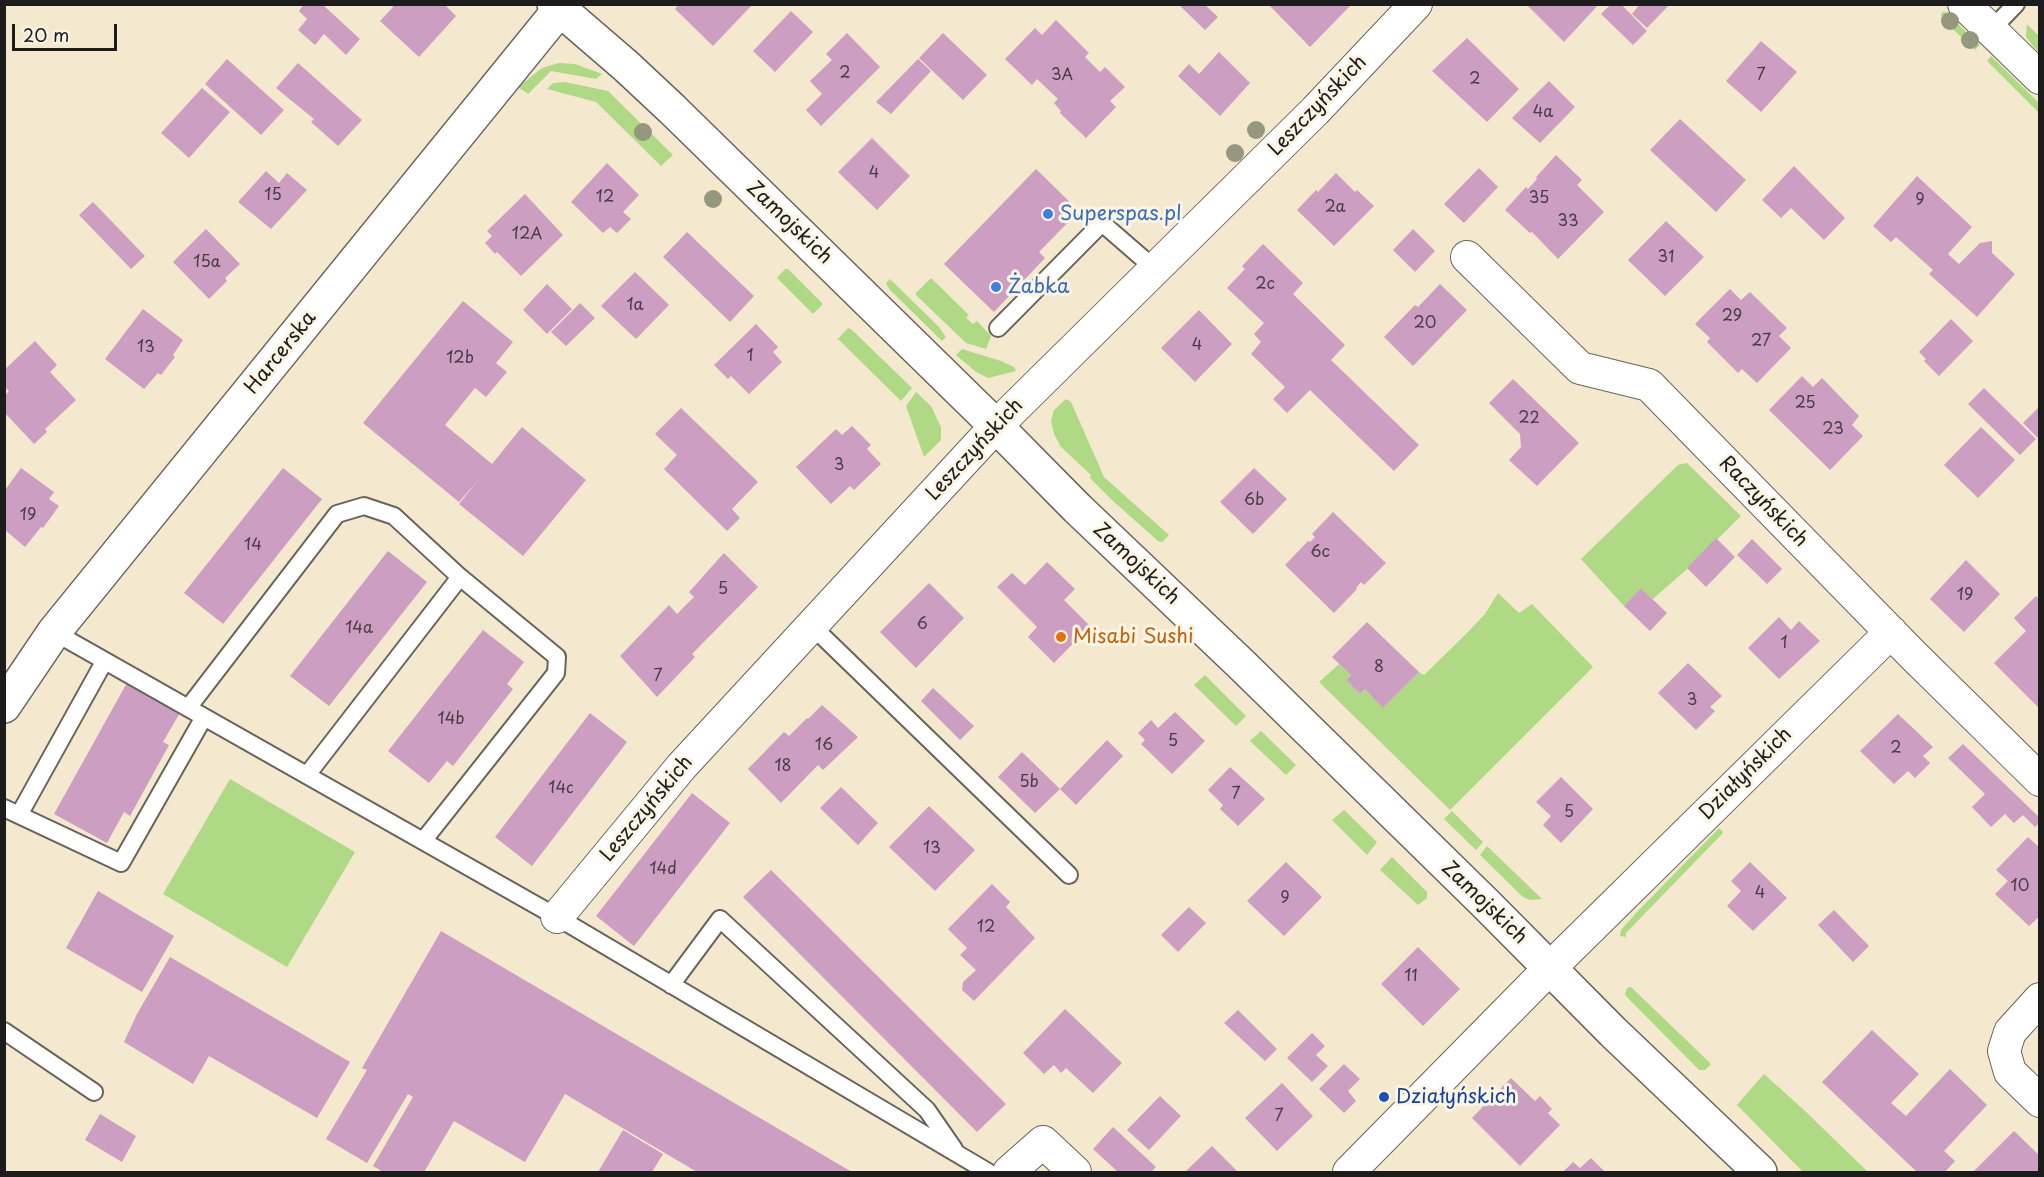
<!DOCTYPE html>
<html>
<head>
<meta charset="utf-8">
<style>
  body { margin:0 }
  #map { position:relative; width:2044px; height:1177px; overflow:hidden; background:#f4e9cf; font-family:"Playpen Sans",sans-serif }
  canvas { display:block }
  .frame { position:absolute; inset:0; border:6px solid #1c1c1c; pointer-events:none }
  .scale { position:absolute; left:12px; top:24px; width:105px; height:27px; box-sizing:border-box; border:3px solid #1c1c1c; border-top:0; padding-left:8px; font-size:18px; line-height:21px; white-space:nowrap; color:#1c1c1c; -webkit-text-stroke:4px #fcf5e5; paint-order:stroke }
</style>
</head>
<body>
<div id="map">
<canvas width="2044" height="1177"></canvas>
<div class="frame"></div>
<div class="scale">20 m</div>
</div>
<script>
const context = document.querySelector('canvas').getContext('2d');
context.lineJoin = 'round';
function fillPath(path, color) { context.fillStyle = color; context.fill(path, 'evenodd'); }
const shape = rows => new Path2D(rows.map(r => 'M' + r).join(''));
function stroke(path, color, width, dash) { context.strokeStyle = color; context.lineWidth = width; context.lineCap = dash ? 'butt' : 'round'; context.setLineDash(dash || []); context.stroke(path); }
function write(font, color, halo, rows, align = 'center') {
  context.font = font + ' "Playpen Sans",sans-serif'; context.lineWidth = 6; context.setLineDash([]); context.textBaseline = 'middle'; context.strokeStyle = halo; context.fillStyle = color; for (const [text, x, y, turn = 0] of rows) {
    context.save(); context.translate(x, y); context.rotate((+turn || 0) * Math.PI / 180); context.textAlign = isNaN(turn) ? turn : align; if (halo) context.strokeText(text, 0, 0); context.fillText(text, 0, 0); context.restore();
  }
}
fillPath(shape([
  [1944,11,1980,45,1975,50,1942,19,1941,14],
  [2027,24,2039,36,2039,53,2026,37],
  [1991,56,2039,103,2039,113,1987,61],
  [559,63,575,64,602,74,596,79,551,71,528,94,518,87,542,68],
  [565,82,608,91,673,155,661,166,596,102,547,89,553,83],
  [785,269,788,269,823,304,813,314,777,278],
  [931,278,969,315,966,318,973,324,977,321,991,336,986,349,966,343,915,294],
  [890,279,939,327,946,337,942,341,890,290,886,283],
  [848,328,852,330,912,388,901,401,838,339],
  [962,349,1001,361,1014,367,1016,371,988,378,976,372,956,355],
  [916,392,931,406,941,427,941,440,924,457,906,406],
  [1066,399,1071,402,1104,477,1169,535,1162,542,1158,541,1113,501,1090,478,1091,475,1061,447,1054,434,1051,421,1054,410],
  [1687,463,1741,516,1687,569,1653,599,1641,588,1624,606,1581,559,1678,465],
  [1498,593,1519,613,1532,604,1593,667,1450,810,1319,682,1339,664,1351,675,1346,680,1360,694,1365,689,1384,707,1419,672,1424,675,1467,633,1485,614],
  [1205,675,1246,716,1236,726,1194,685],
  [1261,731,1296,765,1286,775,1250,741],
  [230,779,355,852,287,967,163,894],
  [1344,810,1377,842,1367,855,1332,820],
  [1452,811,1483,842,1476,850,1444,819],
  [1719,828,1723,832,1721,835,1626,933,1626,937,1620,936,1621,930,1637,912],
  [1487,846,1542,899,1530,900,1523,897,1480,855],
  [1392,857,1427,892,1427,898,1418,905,1380,870],
  [1631,987,1707,1060,1711,1064,1705,1070,1699,1070,1625,995,1627,988],
  [1764,1074,1803,1109,1868,1172,1803,1172,1737,1105]
]), '#afd984');
fillPath(shape([
  [304,4,322,4,360,39,346,55,324,34,315,45,298,30,307,19,299,11],
  [391,4,444,4,456,16,419,57,380,21,393,7],
  [679,4,753,4,713,46,675,9],
  [1178,4,1204,4,1218,17,1205,30],
  [1268,4,1352,4,1310,47],
  [1526,4,1599,4,1564,42],
  [1611,4,1621,4,1647,31,1633,45,1601,14],
  [1640,4,1670,4,1647,28,1632,14],
  [791,11,813,32,775,72,753,51],
  [1056,20,1089,53,1085,57,1100,72,1105,67,1125,87,1110,101,1116,107,1086,138,1060,113,1061,111,1054,103,1058,99,1037,79,1032,85,1005,59,1035,28,1042,35],
  [847,33,880,67,821,126,806,110,822,94,810,81,832,60,826,54],
  [943,33,987,75,963,100,919,58],
  [1467,38,1519,89,1487,122,1432,71],
  [1761,41,1797,72,1761,112,1726,81],
  [1219,52,1250,83,1220,116,1178,76,1189,64,1199,74],
  [227,59,284,110,261,135,205,84],
  [918,59,931,71,891,114,876,102],
  [298,63,362,120,338,146,311,122,314,119,276,88],
  [1549,81,1575,107,1540,143,1512,118],
  [202,88,230,112,189,158,161,133],
  [1680,119,1746,180,1716,212,1650,150],
  [872,138,910,176,877,210,838,172],
  [1556,155,1582,180,1577,185,1604,212,1558,259,1532,232,1530,233,1505,210,1526,187,1528,189,1537,179,1536,177],
  [607,163,639,195,623,212,631,219,617,233,610,227,603,233,571,202],
  [1794,166,1845,218,1824,240,1791,208,1781,218,1762,200],
  [1479,168,1498,187,1464,223,1444,204],
  [1036,169,1079,211,1039,252,1045,258,994,312,944,264],
  [266,171,279,183,287,173,307,190,271,229,238,202],
  [1336,173,1355,192,1357,190,1374,206,1334,246,1297,210,1316,190,1318,192],
  [1917,176,1972,227,1948,254,1959,264,1980,243,1992,241,1992,253,2015,274,1977,317,1929,274,1933,270,1896,237,1891,242,1873,226],
  [525,194,563,235,521,276,497,252,495,254,485,243,492,236,487,231],
  [93,202,145,256,131,269,79,215],
  [1666,221,1704,257,1665,296,1628,260],
  [206,229,240,264,225,278,227,281,209,299,173,262],
  [1413,229,1435,251,1415,272,1393,250],
  [687,232,754,296,730,322,663,257],
  [1263,244,1303,283,1293,294,1345,345,1331,360,1419,445,1394,471,1310,390,1287,413,1273,399,1285,387,1251,354,1261,342,1254,334,1264,323,1227,288,1245,269,1242,266],
  [635,272,669,305,636,339,601,306],
  [547,284,572,309,547,334,523,310],
  [1440,284,1467,310,1413,366,1384,337,1415,305,1418,307],
  [1730,289,1741,300,1750,292,1787,328,1779,336,1791,348,1757,383,1742,369,1738,373,1707,342,1710,338,1695,324],
  [463,301,513,342,496,363,507,372,486,397,475,388,445,425,492,464,522,427,586,480,523,556,459,504,479,479,459,502,363,423],
  [580,303,595,318,566,346,551,332],
  [143,309,183,340,173,355,175,357,161,375,158,373,144,389,105,359],
  [1199,310,1232,344,1195,382,1161,348],
  [1951,319,1973,341,1939,376,1924,361,1926,359,1919,352],
  [756,324,778,347,773,352,782,362,749,394,731,376,728,379,714,365],
  [35,341,57,365,50,372,76,400,45,429,47,432,34,444,4,412,4,396,9,391,4,386,4,370],
  [1802,376,1813,387,1822,378,1859,416,1852,425,1863,436,1830,470,1769,410],
  [1513,379,1579,443,1537,486,1509,460,1521,447,1520,434,1489,403],
  [1984,388,2036,439,2020,455,1968,404],
  [2040,406,2040,437,2038,438,2023,423],
  [681,408,758,482,732,509,740,518,727,531,664,469,677,455,655,434],
  [852,426,871,445,867,449,881,464,854,490,850,486,831,504,796,467,836,429,842,435],
  [1981,427,2015,460,1978,498,1944,465],
  [21,468,54,492,49,499,59,506,43,528,41,527,25,547,5,530,5,490],
  [283,468,322,499,223,624,184,593],
  [1254,468,1287,499,1253,534,1220,502],
  [1333,512,1386,563,1364,585,1361,582,1356,588,1357,589,1334,613,1285,565,1308,541,1310,542,1315,537,1312,534],
  [1716,538,1735,557,1706,587,1687,568],
  [1752,539,1782,569,1767,584,1737,555],
  [388,551,427,582,329,706,290,676],
  [724,553,758,587,692,654,695,657,657,697,620,656,669,605,677,614,694,597,689,592],
  [1966,560,2000,594,1964,632,1930,599],
  [1047,562,1075,589,1064,600,1090,626,1054,663,1028,637,1037,627,997,587,1012,573,1025,585],
  [929,583,964,618,916,668,880,632],
  [1641,588,1667,613,1650,631,1624,606],
  [2036,596,2040,600,2040,709,1994,663,2026,631,2014,618],
  [1779,617,1791,630,1799,621,1820,641,1779,679,1748,648],
  [1367,622,1419,672,1383,708,1365,689,1360,694,1346,680,1351,675,1332,657],
  [483,630,524,662,507,684,513,689,453,766,447,761,429,783,388,751],
  [1688,663,1722,696,1710,707,1715,711,1696,730,1658,693],
  [128,681,181,711,163,742,169,745,130,816,124,812,107,843,54,814],
  [933,688,974,726,960,740,921,701],
  [822,705,858,737,823,770,818,765,781,803,748,769,784,732,789,736,807,718,808,719],
  [1175,712,1205,741,1172,774,1141,744,1145,740,1138,733,1151,720,1158,728],
  [590,713,627,742,532,866,495,837],
  [1898,714,1933,747,1923,756,1930,763,1915,778,1908,771,1894,784,1860,751],
  [1107,740,1123,756,1076,805,1060,789],
  [1963,744,2040,818,2040,822,2035,827,2023,815,2014,823,2005,814,1991,827,1972,807,1985,794,1948,758],
  [1022,752,1060,789,1035,813,998,777],
  [1230,767,1265,799,1238,826,1220,809,1223,805,1208,790],
  [1561,777,1593,809,1561,843,1543,825,1551,816,1536,802],
  [841,787,878,823,858,845,820,808],
  [692,793,730,823,634,946,596,916],
  [929,806,975,850,935,891,889,847],
  [2028,837,2040,848,2040,916,2029,926,1995,894,2008,881,1996,870],
  [1286,862,1322,897,1284,936,1247,901],
  [1750,862,1787,898,1753,931,1727,906,1741,891,1731,881],
  [771,870,1006,1104,977,1132,743,897],
  [992,884,1010,902,1006,907,1035,938,974,1001,962,990,963,982,976,970,960,955,967,948,948,929],
  [98,891,174,936,142,992,66,948],
  [1189,907,1206,923,1178,952,1161,935],
  [1834,910,1869,946,1853,962,1818,925],
  [441,931,852,1172,697,1172,565,1094,525,1162,454,1121,424,1172,383,1172,373,1166,413,1097,408,1094,367,1163,326,1139,367,1070,362,1068],
  [1418,947,1460,989,1423,1026,1381,984],
  [170,957,350,1062,317,1118,209,1056,193,1084,124,1042,137,1014],
  [1065,1009,1122,1063,1093,1093,1066,1068,1061,1073,1054,1065,1044,1074,1023,1053],
  [1238,1010,1277,1049,1265,1061,1224,1023],
  [1872,1030,1919,1074,1891,1103,1906,1116,1950,1069,1987,1105,1944,1151,1955,1161,1945,1172,1917,1172,1822,1082],
  [1312,1033,1325,1046,1316,1055,1328,1066,1312,1082,1287,1058],
  [1344,1064,1360,1079,1348,1091,1356,1101,1344,1113,1319,1089],
  [1511,1078,1535,1101,1540,1096,1552,1109,1548,1113,1560,1125,1520,1166,1472,1118],
  [1282,1083,1313,1116,1277,1151,1245,1118],
  [1160,1096,1181,1116,1149,1150,1127,1130],
  [100,1114,136,1136,122,1162,85,1140],
  [1113,1127,1156,1167,1151,1172,1118,1172,1093,1149],
  [623,1130,663,1154,652,1172,598,1172],
  [2014,1131,2040,1156,2040,1172,1973,1172],
  [1212,1146,1238,1172,1185,1172],
  [1591,1158,1605,1172,1563,1172,1573,1162,1580,1168]
]), '#cc9ec2');
const lane = shape([
  [1990,31,2016,4],
  [998,328,1102,223,1155,269],
  [812,626,1069,875],
  [54,632,557,917,988,1172],
  [188,708,337,514,364,506,394,516,460,577,557,657,556,673,423,841],
  [307,775,460,577],
  [4,808,121,863,204,717],
  [19,815,104,662],
  [671,985,720,919,927,1110,954,1149],
  [4,1031,94,1092]
]);
const street = shape([
  [1964,4,2040,78],
  [1467,257,1580,368,1649,385,1913,655,2040,780],
  [557,917,681,767,996,426,1315,111,1416,4],
  [2040,999,2010,1032,2004,1051,2010,1072,2040,1101],
  [1009,1172,1043,1142,1075,1172],
  [1349,1172,1550,968,1891,632]
]);
const secondary = shape([
  [554,4,626,66,672,109,996,426,1077,508,1242,665,1486,904,1613,1032,1760,1172],
  [4,706,54,632,560,9]
]);
stroke(lane, '#68645b', 20);
stroke(street, '#68645b', 34);
stroke(secondary, '#68645b', 36);
stroke(lane, '#fff', 16);
stroke(street, '#fff', 32);
stroke(secondary, '#fff', 33);
context.fillStyle = '#95987e';
for (const [x, y] of [
  [1950,21],
  [1970,40],
  [1256,130],
  [643,132],
  [1235,153],
  [713,199]
]) { context.beginPath(); context.arc(x, y, 9, 0, 2 * Math.PI); context.fill(); }
for (const [x, y, r, color] of [
  [1048,214,6,"#3f7fe0"],
  [996,287,6,"#3f7fe0"],
  [1061,637,6,"#e8710a"],
  [1384,1097,6,"#1a4fb4"]
]) { const dot = new Path2D(); dot.arc(x, y, r, 0, 2 * Math.PI); context.fillStyle = color; context.fill(dot); stroke(dot, '#fcf5e5', 2); }
write('16px', '#483c46', null, [
  ["2",845,74],
  ["3A",1062,76],
  ["7",1761,76],
  ["2",1475,80],
  ["4a",1543,113],
  ["4",874,174],
  ["15",273,196],
  ["12",605,198],
  ["35",1539,199],
  ["9",1920,201],
  ["2a",1335,208],
  ["33",1568,222],
  ["12A",527,235],
  ["31",1666,258],
  ["15a",207,263],
  ["2c",1265,285],
  ["1a",635,306],
  ["29",1732,317],
  ["20",1425,324],
  ["27",1761,342],
  ["4",1197,346],
  ["13",146,348],
  ["1",750,357],
  ["12b",460,359],
  ["25",1805,404],
  ["22",1529,419],
  ["23",1833,430],
  ["3",839,466],
  ["6b",1254,501],
  ["19",28,516],
  ["14",253,546],
  ["6c",1320,553],
  ["5",723,590],
  ["19",1965,596],
  ["6",922,625],
  ["14a",359,629],
  ["1",1784,644],
  ["8",1379,668],
  ["7",658,677],
  ["3",1692,701],
  ["14b",451,720],
  ["5",1173,742],
  ["16",824,746],
  ["2",1896,749],
  ["18",783,767],
  ["5b",1029,783],
  ["14c",561,789],
  ["7",1236,795],
  ["5",1569,813],
  ["13",932,849],
  ["14d",663,870],
  ["10",2020,887],
  ["4",1760,894],
  ["9",1285,899],
  ["12",986,928],
  ["11",1411,977],
  ["7",1279,1117]
]);
write('20px', '#1c1c1c', '#fcf5e5', [
  ["Leszczyńskich",1318,106,-46],
  ["Zamojskich",789,223,44],
  ["Harcerska",281,353,-51],
  ["Leszczyńskich",975,450,-47],
  ["Raczyńskich",1763,502,46],
  ["Zamojskich",1136,564,43],
  ["Działyńskich",1746,774,-45],
  ["Leszczyńskich",647,809,-50],
  ["Zamojskich",1484,903,44]
]);
write('20px', '#366cbe', '#fcf5e5', [
  ["Superspas.pl",1060,214],
  ["Żabka",1008,287]
], 'left');
write('20px', '#c56008', '#fcf5e5', [
  ["Misabi Sushi",1073,637]
], 'left');
write('20px', '#164399', '#fcf5e5', [
  ["Działyńskich",1396,1097]
], 'left');
</script>
</body>
</html>
